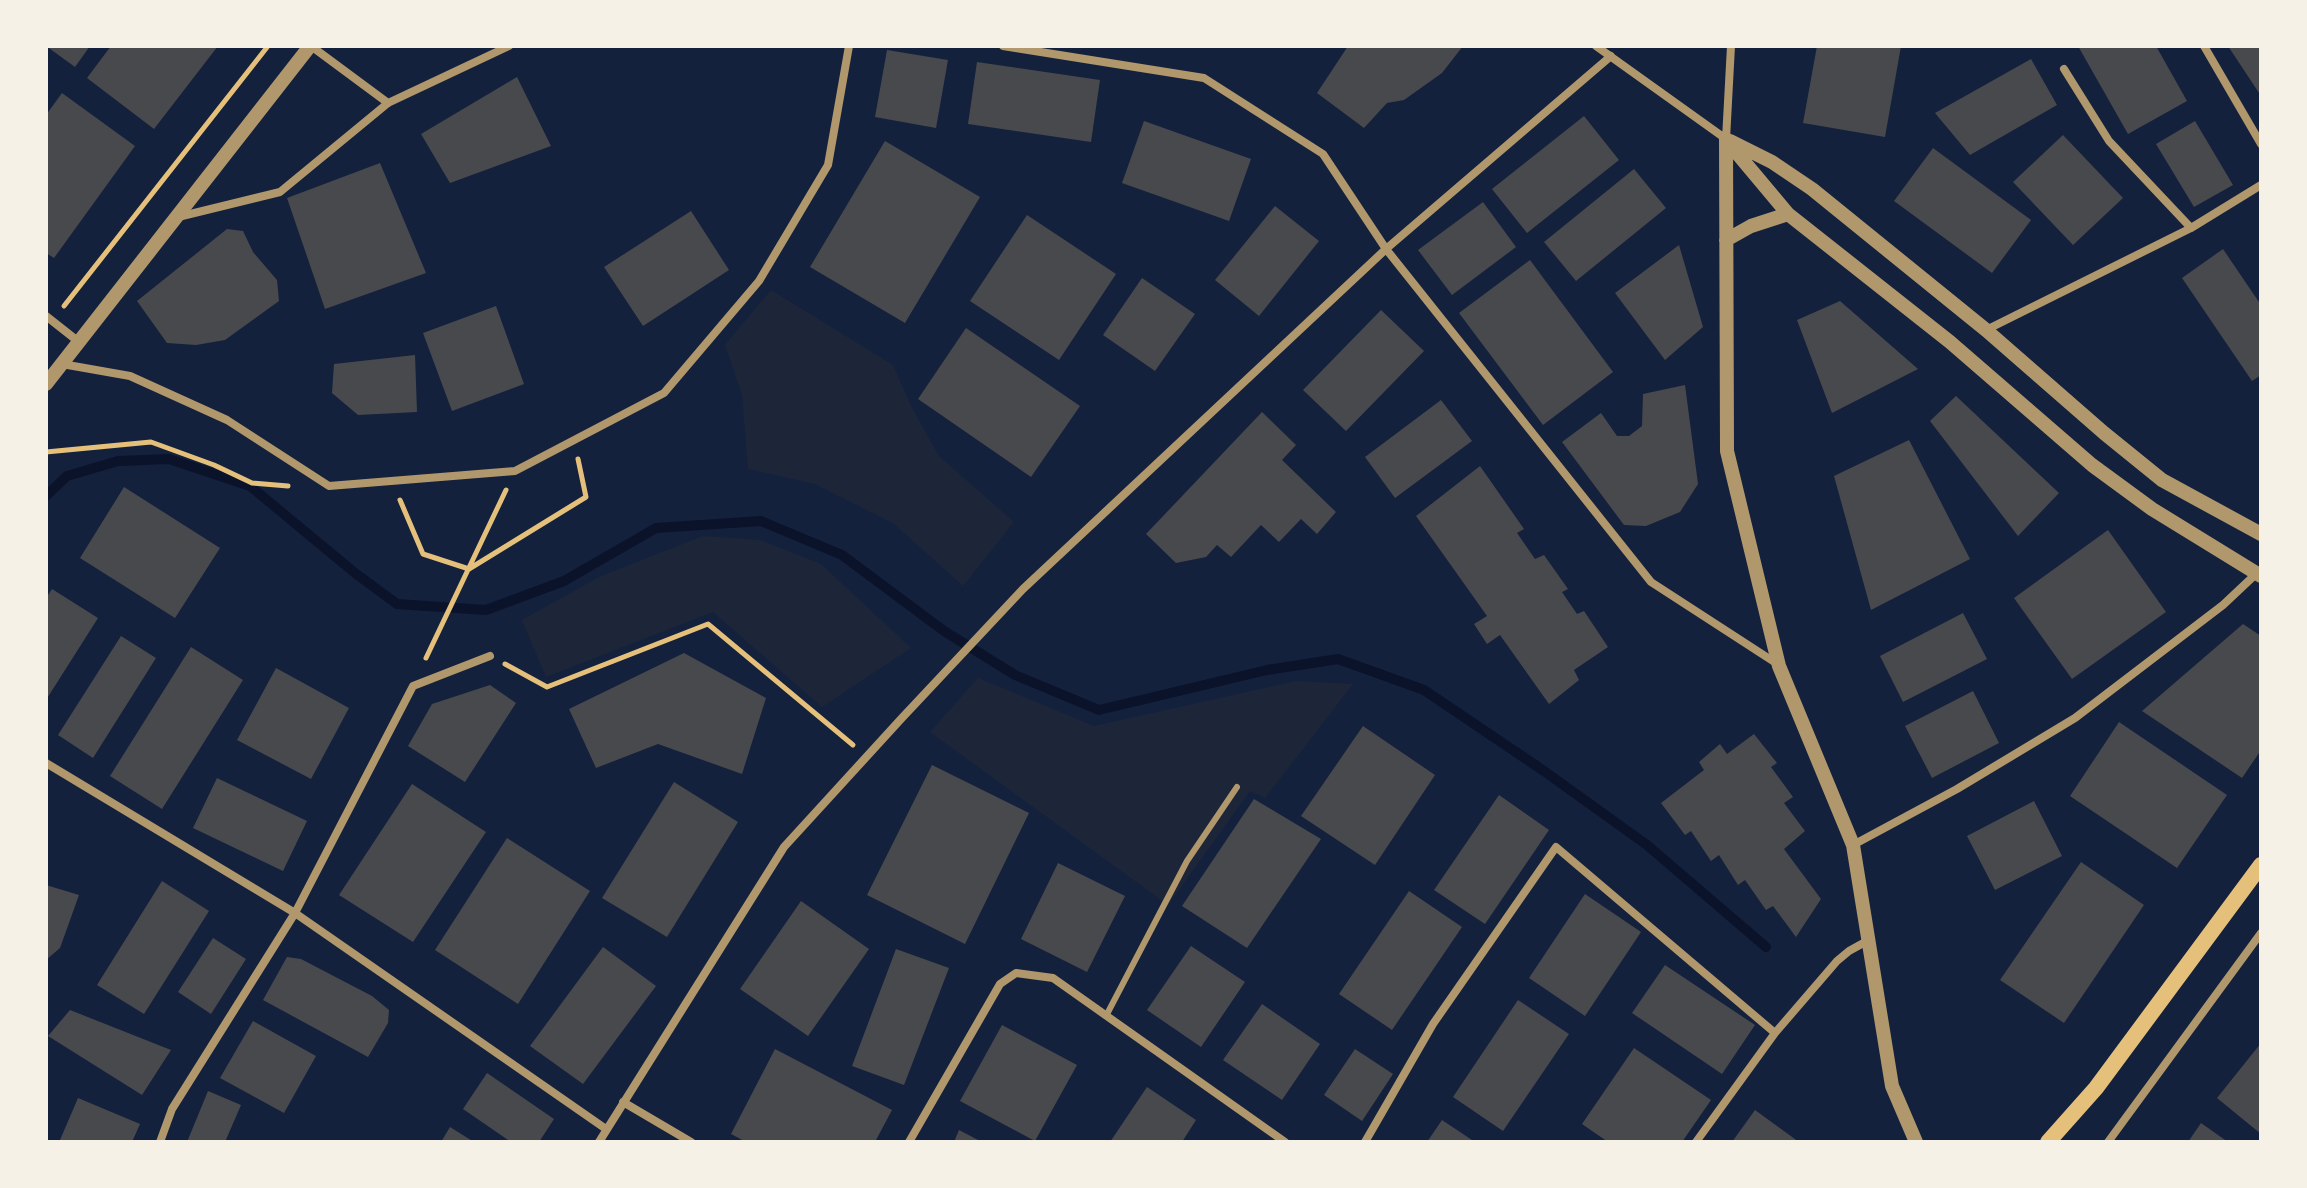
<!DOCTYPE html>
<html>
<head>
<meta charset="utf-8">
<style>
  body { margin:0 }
  #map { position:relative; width:2307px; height:1188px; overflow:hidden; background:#14213d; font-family:Figtree,sans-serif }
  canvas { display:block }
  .frame { position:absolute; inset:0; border:48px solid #f6f1e7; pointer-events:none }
</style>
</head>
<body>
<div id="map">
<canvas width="2307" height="1188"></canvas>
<div class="frame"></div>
</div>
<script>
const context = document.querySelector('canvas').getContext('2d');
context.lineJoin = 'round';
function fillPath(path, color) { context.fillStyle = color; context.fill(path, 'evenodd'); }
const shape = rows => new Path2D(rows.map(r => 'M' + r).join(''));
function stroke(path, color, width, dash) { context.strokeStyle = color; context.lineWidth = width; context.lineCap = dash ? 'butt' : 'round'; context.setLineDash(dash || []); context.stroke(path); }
fillPath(shape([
  [771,290,893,365,912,408,939,456,1014,522,963,586,893,523,815,484,748,469,742,395,725,345],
  [703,536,760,540,821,564,911,648,822,707,713,612,546,677,522,620,599,577],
  [978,678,1094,726,1296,681,1353,684,1265,798,1250,791,1168,905,930,732]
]), '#1d2539');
stroke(shape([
  [46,496,67,476,118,461,169,459,250,486,355,573,397,604,486,610,564,581,656,528,761,521,842,555,944,631,1015,675,1099,710,1267,670,1338,659,1424,690,1544,771,1647,845,1766,947]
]), '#0b132b', 10);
fillPath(shape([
  [46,46,90,46,75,67],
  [111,46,218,46,154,129,87,78],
  [1348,46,1463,46,1442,73,1404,100,1387,103,1364,128,1317,93],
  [1817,46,1901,46,1885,137,1803,123],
  [2078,46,2156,46,2187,101,2128,134],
  [2228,46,2261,46,2261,96],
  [887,50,948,60,936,128,875,117],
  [2031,59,2057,105,1970,155,1935,113],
  [977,62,1100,80,1091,142,968,124],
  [517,77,551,146,450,183,421,134],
  [62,93,135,146,54,258,46,253,46,115],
  [1584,116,1619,160,1527,233,1492,189],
  [1144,121,1251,159,1229,221,1122,183],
  [2195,121,2233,185,2194,207,2156,144],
  [2063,135,2123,198,2073,245,2013,182],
  [885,141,980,197,905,323,810,267],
  [1933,148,2031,220,1992,273,1894,201],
  [380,163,426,273,325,309,287,198],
  [1634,169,1666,208,1576,281,1544,242],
  [1483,202,1516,247,1452,295,1418,250],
  [1275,206,1319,241,1259,316,1215,280],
  [691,211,729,270,643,326,604,267],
  [1027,215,1116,274,1059,360,970,301],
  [227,229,243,231,253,252,277,280,279,301,225,340,196,345,167,343,137,301],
  [1679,245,1703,327,1665,360,1615,293],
  [2223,249,2261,305,2261,375,2252,381,2182,278],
  [1530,260,1613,372,1543,425,1459,313],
  [1142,278,1195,314,1155,371,1103,335],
  [1840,301,1918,369,1832,413,1797,320],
  [496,306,524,384,452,411,423,333],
  [1381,310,1424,351,1346,431,1303,390],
  [966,328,1080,406,1031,477,918,399],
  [415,355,417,412,358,415,332,393,334,364],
  [1685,385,1698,484,1680,512,1646,526,1624,525,1562,442,1601,413,1617,436,1629,436,1642,426,1643,394],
  [1956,396,2059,493,2018,536,1930,421],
  [1441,400,1472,441,1395,498,1365,457],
  [1262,412,1296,445,1282,460,1336,512,1317,534,1301,519,1279,542,1261,525,1231,557,1217,545,1206,557,1176,563,1146,534],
  [1909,440,1970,559,1871,610,1834,476],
  [1480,466,1524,529,1517,533,1535,559,1544,555,1568,589,1562,592,1577,614,1584,611,1608,647,1574,670,1579,680,1549,704,1500,635,1487,644,1474,624,1487,616,1416,516],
  [124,487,220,548,175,618,80,558],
  [2108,530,2166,612,2072,679,2014,598],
  [52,589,98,618,46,700,46,598],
  [1963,613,1987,659,1903,702,1880,656],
  [2243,624,2261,636,2261,750,2242,778,2142,711],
  [121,636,156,658,93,758,58,735],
  [191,647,243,680,162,809,110,776],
  [684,653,766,698,742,774,658,744,596,768,569,709],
  [276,668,349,708,311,779,237,740],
  [490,685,516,703,465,782,408,746,432,704],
  [1973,691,1999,743,1932,778,1905,726],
  [2119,722,2227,795,2177,868,2070,796],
  [1363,726,1435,775,1375,865,1301,816],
  [1754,734,1777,763,1771,767,1793,797,1784,803,1805,831,1784,849,1821,899,1796,937,1773,906,1766,910,1745,880,1738,885,1719,855,1711,861,1691,831,1685,835,1661,803,1704,770,1699,762,1720,744,1727,754],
  [932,765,1029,813,965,944,867,895],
  [217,778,307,821,283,871,193,828],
  [674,782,738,822,667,937,602,898],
  [412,784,486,832,413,942,339,895],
  [1499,795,1549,830,1485,924,1434,890],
  [1254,799,1321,839,1247,948,1182,906],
  [2034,801,2062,856,1995,890,1967,836],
  [507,838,590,891,518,1004,435,950],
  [2081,862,2144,905,2064,1023,2000,980],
  [1058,863,1125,896,1087,972,1021,939],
  [162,881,209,911,144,1014,97,985],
  [46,885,79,895,60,948,46,960],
  [1409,891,1462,927,1392,1030,1339,994],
  [1585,894,1641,932,1585,1016,1529,978],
  [801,901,869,949,808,1036,740,989],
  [213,938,246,959,211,1014,178,992],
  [1191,946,1245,982,1201,1047,1147,1010],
  [603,947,656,986,583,1084,530,1046],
  [896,949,949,968,904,1085,852,1066],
  [287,957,301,959,372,996,389,1010,388,1023,368,1057,263,1000],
  [1665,965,1755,1025,1722,1074,1632,1013],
  [1518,1000,1569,1034,1503,1131,1453,1097],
  [1262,1004,1320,1044,1282,1100,1223,1060],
  [70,1010,171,1050,142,1095,48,1036],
  [253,1021,316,1056,284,1113,220,1078],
  [1002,1025,1077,1065,1035,1141,960,1101],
  [2261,1043,2261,1134,2217,1098],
  [1634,1048,1711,1100,1682,1142,1608,1142,1582,1124],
  [775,1049,892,1110,875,1142,746,1142,731,1134],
  [1355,1049,1393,1074,1362,1121,1324,1095],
  [487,1073,554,1119,539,1142,511,1142,463,1109],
  [1147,1087,1196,1120,1182,1142,1110,1142],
  [208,1091,241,1105,225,1142,187,1142],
  [78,1098,140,1124,132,1142,60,1140],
  [1755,1110,1799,1142,1732,1142],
  [1442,1120,1475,1142,1427,1142],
  [2201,1123,2228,1142,2188,1142],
  [450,1127,474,1142,441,1142],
  [959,1130,982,1142,954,1142]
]), '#48494c');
stroke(shape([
  [64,306,268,46],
  [46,452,151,442,214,465,252,483,288,486],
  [400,500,423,554,469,569,586,497,578,459],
  [426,658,506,490],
  [505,664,547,687,708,624,853,745]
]), '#e5c07b', 5);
stroke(shape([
  [1106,1016,1187,861,1237,787]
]), '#b1986c', 6);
stroke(shape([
  [311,46,388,103],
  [1003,46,1204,78,1323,154,1386,249,1651,582,1779,665],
  [1596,46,1726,139],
  [2204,46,2261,144],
  [2064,69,2109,141,2191,228],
  [1726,139,1731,46],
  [178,217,280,192,388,103,509,46],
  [46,316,79,342],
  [1986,330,2191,228,2261,185],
  [62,364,130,376,227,420,329,486,515,471,664,393,759,281,828,165,849,46],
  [46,763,295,913,606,1129],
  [1853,845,1957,789,2075,718,2223,605,2257,573],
  [623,1102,691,1142],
  [160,1142,172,1109,295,913,413,686,490,656],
  [599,1142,784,847,901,719,1023,589,1386,249,1611,56],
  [909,1142,1000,984,1016,973,1053,978,1285,1142],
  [1365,1142,1433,1024,1556,847,1775,1033],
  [1696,1142,1775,1033,1837,961,1849,951,1867,941],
  [2108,1142,2261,933]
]), '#b1986c', 8);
stroke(shape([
  [1726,139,1727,451,1779,666,1853,845,1892,1086,1916,1142],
  [1726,140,1788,214,1950,342,2092,465,2152,509,2261,576],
  [1730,141,1772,162,1812,189,1986,330,2104,433,2162,480,2261,534],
  [1726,240,1751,226,1788,214],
  [46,384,310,46]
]), '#b1986c', 14);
stroke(shape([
  [2048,1142,2096,1088,2261,865]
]), '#e5c07b', 16);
</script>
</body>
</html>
